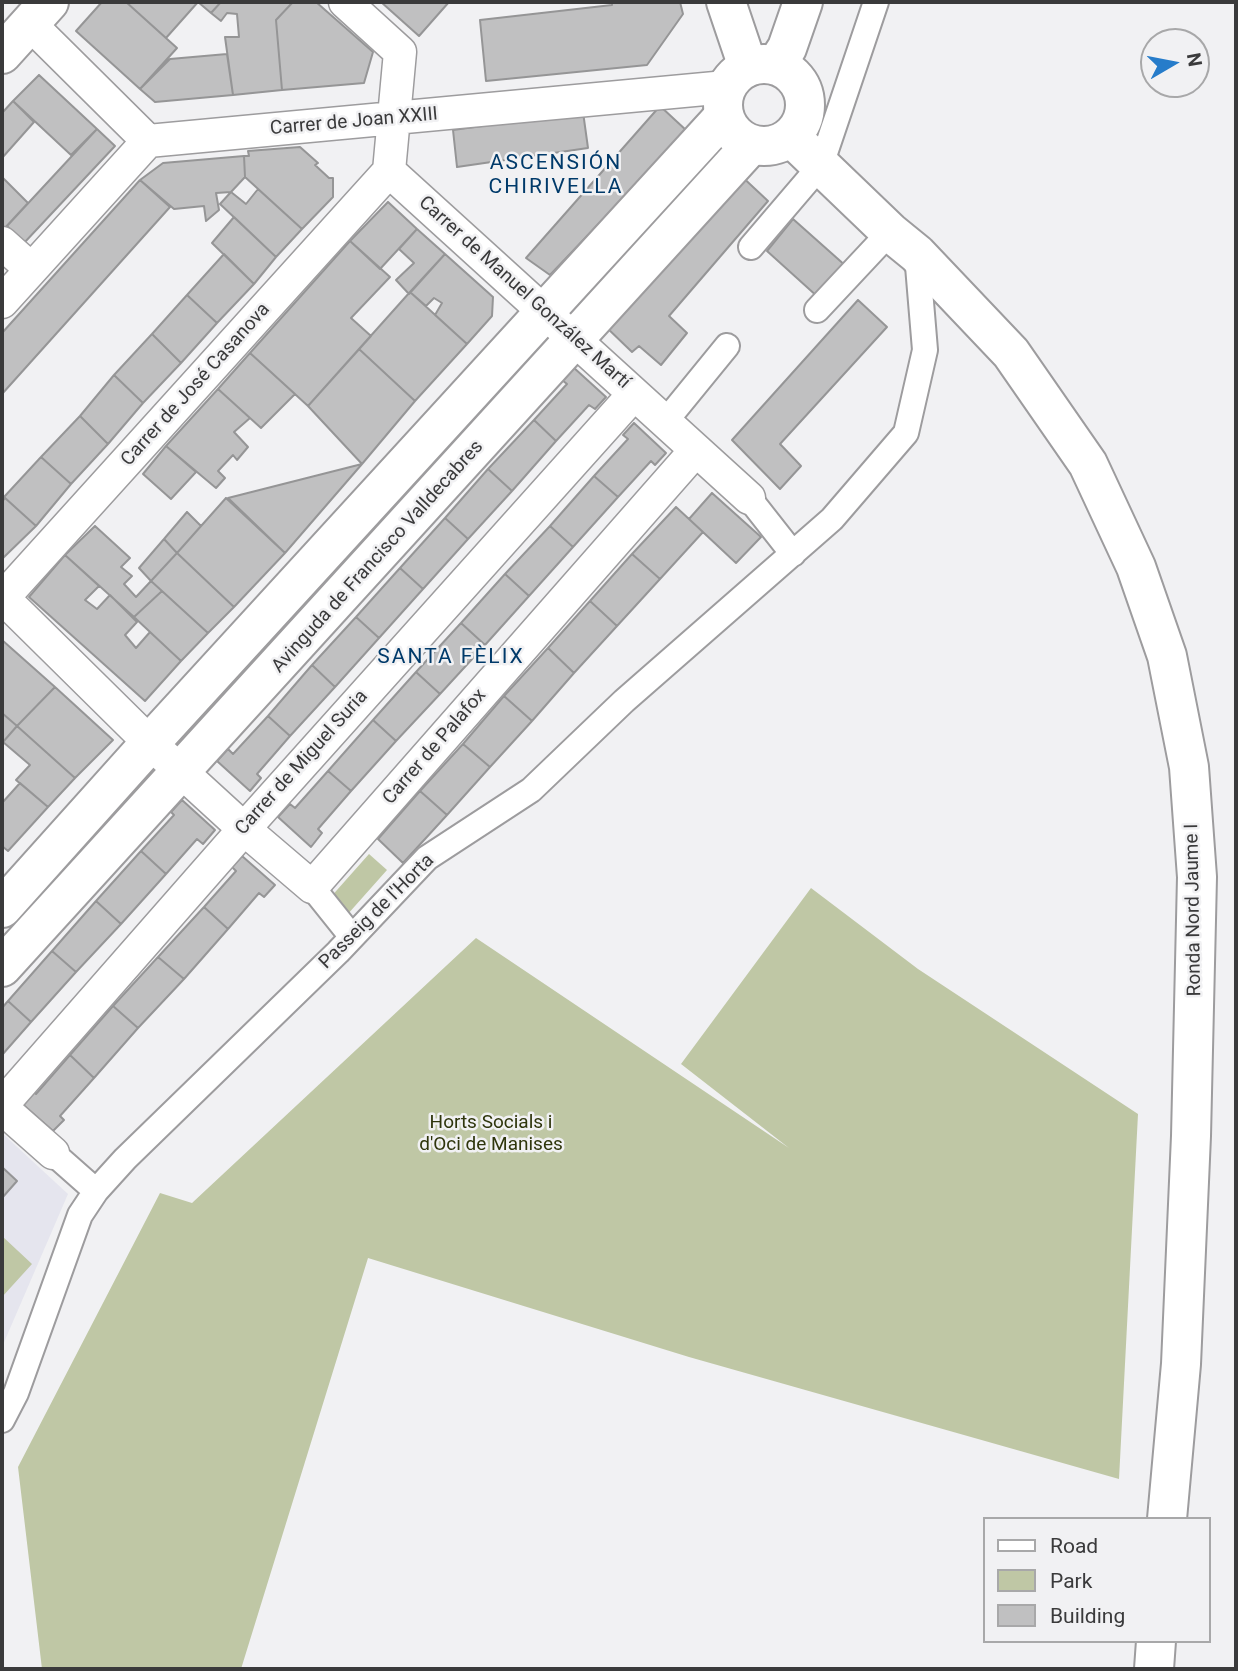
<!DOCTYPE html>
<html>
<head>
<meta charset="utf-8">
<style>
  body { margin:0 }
  #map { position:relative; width:1238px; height:1671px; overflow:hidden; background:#f1f1f3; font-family:Roboto,sans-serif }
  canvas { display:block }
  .frame { position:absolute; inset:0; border:4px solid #3a3a3b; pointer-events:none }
  .legend { position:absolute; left:983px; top:1517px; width:228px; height:126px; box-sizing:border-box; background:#f1f1f3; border:2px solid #a8a8a9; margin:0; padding:9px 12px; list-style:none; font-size:21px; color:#3a3a3b }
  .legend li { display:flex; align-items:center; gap:14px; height:35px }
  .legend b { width:35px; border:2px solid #a8a8a9 }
  .north { position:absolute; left:1140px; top:28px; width:70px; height:70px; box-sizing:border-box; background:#f1f1f3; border:2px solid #a8a8a9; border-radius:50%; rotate:80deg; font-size:19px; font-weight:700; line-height:28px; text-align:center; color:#3a3a3b }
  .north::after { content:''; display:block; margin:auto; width:24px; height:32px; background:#267cca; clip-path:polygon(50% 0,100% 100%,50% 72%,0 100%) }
</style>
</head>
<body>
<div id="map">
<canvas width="1238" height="1671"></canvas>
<div class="frame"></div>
<ul class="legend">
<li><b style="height:9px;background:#fff"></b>Road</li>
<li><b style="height:19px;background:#bfc7a5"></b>Park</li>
<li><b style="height:19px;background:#c0c0c1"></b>Building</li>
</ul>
<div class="north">N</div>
</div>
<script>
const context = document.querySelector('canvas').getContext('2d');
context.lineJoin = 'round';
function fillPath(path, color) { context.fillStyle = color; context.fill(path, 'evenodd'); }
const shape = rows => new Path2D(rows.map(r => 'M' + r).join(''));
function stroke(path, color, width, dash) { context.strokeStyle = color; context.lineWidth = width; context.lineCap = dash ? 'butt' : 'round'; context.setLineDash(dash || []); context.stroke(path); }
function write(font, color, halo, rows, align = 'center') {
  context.font = font + ' Roboto,sans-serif'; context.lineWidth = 5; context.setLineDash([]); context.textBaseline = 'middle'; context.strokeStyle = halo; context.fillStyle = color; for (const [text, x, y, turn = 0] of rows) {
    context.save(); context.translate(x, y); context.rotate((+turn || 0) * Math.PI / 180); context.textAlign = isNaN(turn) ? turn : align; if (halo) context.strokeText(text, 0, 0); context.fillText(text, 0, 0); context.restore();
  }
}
fillPath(shape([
  [2,1133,68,1194,2,1347]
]), '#e5e5ee');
fillPath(shape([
  [369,854,387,870,347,915,329,899],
  [811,888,918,969,1138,1114,1119,1479,689,1357,368,1258,241,1669,42,1669,18,1467,160,1193,192,1203,476,938,789,1148,681,1064],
  [2,1236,32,1264,2,1297]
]), '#bfc7a5');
const building = shape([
  [102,2,126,2,177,48,140,89,76,31,102,2],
  [126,2,198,2,166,38,126,2],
  [198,2,221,2,211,13,198,2],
  [221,2,293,2,276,20,282,90,233,95,225,37,239,37,237,14,227,13,221,21,211,13,221,2],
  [293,2,316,2,373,52,364,83,282,90,276,20,293,2],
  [381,2,449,2,419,36,381,2],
  [612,2,680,2,683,14,647,65,486,81,480,20,612,5,612,2],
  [227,54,233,95,155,102,140,89,170,59,227,54],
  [39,75,97,129,71,155,13,101,39,75],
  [13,101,34,122,2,158,2,113,13,101],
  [660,106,687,131,550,275,526,258,660,106],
  [583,112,588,148,457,167,453,130,583,112],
  [97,129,115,146,24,243,7,226,97,129],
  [300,147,318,163,315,165,329,178,333,178,333,197,302,229,245,177,244,156,249,156,248,151,300,147],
  [244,156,245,177,231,192,216,193,219,210,206,221,204,206,174,209,140,180,163,163,244,156],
  [737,172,768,201,669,316,687,333,661,365,639,346,632,352,604,325,737,172],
  [2,177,28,203,3,230,2,229,2,177],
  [140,180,170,207,2,394,2,333,140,180],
  [258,189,302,229,276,257,220,204,231,192,246,204,258,189],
  [388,202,417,229,380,269,350,241,388,202],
  [234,217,276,257,254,284,212,243,234,217],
  [793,219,847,267,819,298,767,251,793,219],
  [417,229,445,254,409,294,396,280,414,263,399,249,417,229],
  [350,241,390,277,351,318,371,336,308,406,250,353,350,241],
  [224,254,254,284,217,323,187,295,224,254],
  [445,254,493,297,492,316,467,344,435,315,442,303,434,298,426,306,410,292,445,254],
  [410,292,467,344,415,401,359,349,410,292],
  [187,295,217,323,181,363,152,334,187,295],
  [858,300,887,327,780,444,801,466,780,489,732,440,858,300],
  [152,334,181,363,143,403,114,375,152,334],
  [359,349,415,401,362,464,308,406,359,349],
  [250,353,295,394,261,428,218,389,250,353],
  [573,367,606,397,595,409,589,405,556,441,534,420,567,384,562,380,573,367],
  [114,375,143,403,108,444,80,416,114,375],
  [218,389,250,418,234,432,248,447,237,460,233,455,218,471,225,478,216,488,166,446,218,389],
  [80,416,108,444,71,484,41,457,80,416],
  [534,420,556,441,512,491,488,469,534,420],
  [634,423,666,453,655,465,651,461,618,497,594,476,628,439,623,435,634,423],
  [166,446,196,472,171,499,143,474,166,446],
  [41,457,71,484,36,526,4,497,41,457],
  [362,464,285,553,228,498,362,464],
  [488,469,512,491,468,539,445,518,488,469],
  [594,476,618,497,573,547,550,526,594,476],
  [712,493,761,537,736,563,689,519,712,493],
  [5,498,36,526,2,559,2,502,5,498],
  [226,498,285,553,234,607,177,553,226,498],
  [676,507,703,532,660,579,632,554,676,507],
  [187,512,201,526,177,553,164,539,187,512],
  [445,518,468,539,423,589,400,568,445,518],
  [95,526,130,558,121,567,132,576,124,584,136,597,151,581,162,591,134,617,65,555,95,526],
  [550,526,573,547,529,596,505,574,550,526],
  [164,539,177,553,151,581,139,568,164,539],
  [177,553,234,607,208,633,151,581,177,553],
  [632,554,660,579,617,626,590,601,632,554],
  [65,555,99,586,85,600,97,609,110,595,137,622,125,635,136,648,150,632,181,661,145,701,29,597,65,555],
  [400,568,423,589,379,638,356,617,400,568],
  [505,574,529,596,485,645,461,623,505,574],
  [162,591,208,633,181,661,134,617,162,591],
  [590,601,617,626,574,673,548,648,590,601],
  [356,617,379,638,335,687,312,665,356,617],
  [461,623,485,645,440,694,416,672,461,623],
  [2,640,55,687,17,726,2,713,2,640],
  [548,648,574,673,532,721,504,696,548,648],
  [312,665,335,687,290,736,268,716,312,665],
  [416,672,440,694,396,741,373,720,416,672],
  [55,687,113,740,75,778,17,726,55,687],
  [504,696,532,721,490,767,463,744,504,696],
  [2,713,17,726,3,742,2,741,2,713],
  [268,716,290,736,257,774,261,778,250,791,217,761,228,749,233,754,268,716],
  [373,720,396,741,351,791,328,771,373,720],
  [17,726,75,778,48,807,16,780,30,765,3,742,17,726],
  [463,744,490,767,447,815,420,791,463,744],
  [328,771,351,791,318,829,322,833,311,847,278,817,290,804,295,808,328,771],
  [20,783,48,807,8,851,2,846,2,803,20,783],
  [420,791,447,815,403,863,378,839,420,791],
  [182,800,215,830,203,844,197,839,166,874,141,851,174,815,171,812,182,800],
  [141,851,166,874,121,924,96,901,141,851],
  [242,856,275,885,264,897,259,893,228,929,204,907,236,871,232,867,242,856],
  [96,901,121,924,76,972,52,951,96,901],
  [204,907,228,929,184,979,158,957,204,907],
  [52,951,76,972,31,1022,8,1001,52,951],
  [158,957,184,979,138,1028,113,1006,158,957],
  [8,1001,31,1022,2,1055,2,1008,8,1001],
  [113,1006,138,1028,94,1078,70,1055,113,1006],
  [70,1055,94,1078,60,1116,64,1120,53,1131,20,1102,31,1090,36,1094,70,1055],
  [2,1167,17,1181,2,1198,2,1167]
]);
fillPath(building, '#c0c0c1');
stroke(building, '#959596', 2);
const pedestrian = shape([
  [751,247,821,165,876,2],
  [817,310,890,232],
  [665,422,727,346],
  [749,498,793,554],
  [312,887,352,937],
  [53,1153,96,1191],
  [2,1420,16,1393,80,1215,96,1191,125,1159,338,952,427,858,531,790,624,701,832,519,906,433,925,350,917,254]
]);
const minor = shape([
  [345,2,400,52,389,171],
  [29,23,148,141,726,87],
  [389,171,749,498],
  [2,243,31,269],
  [2,302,148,141],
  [2,597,150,743,244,829,312,887,696,450],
  [2,599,389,171],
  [2,1105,244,829,634,394],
  [2,1108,53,1153]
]);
const tertiary = shape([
  [726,2,748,67],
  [2,54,49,2],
  [776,65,787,48,803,2],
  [2,908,150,743,724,116],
  [2,967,751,145]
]);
const secondary = shape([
  '723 105a41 41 0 1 1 82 0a41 41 0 1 1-82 0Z',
  [791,137,890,232,917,254,1011,353,1088,464,1136,567,1167,656,1189,767,1197,877,1191,1136,1181,1364,1167,1519],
  [1154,1669,1156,1641]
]);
stroke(pedestrian, '#9d9c9e', 28);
stroke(minor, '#9d9c9e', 35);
stroke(tertiary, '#9d9c9e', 42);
stroke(secondary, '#9d9c9e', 42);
stroke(pedestrian, '#fff', 24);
stroke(minor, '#fff', 32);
stroke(tertiary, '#fff', 38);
stroke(secondary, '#fff', 38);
write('19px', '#3a3a3b', '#f1f1f3', [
  ["Carrer de Joan XXIII",354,122,-5],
  ["Carrer de Manuel González Martí",524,293,42],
  ["Carrer de José Casanova",196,385,-48],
  ["Avinguda de Francisco Valldecabres",378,557,-48],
  ["Carrer de Palafox",435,747,-49],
  ["Carrer de Miguel Suria",302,763,-48],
  ["Ronda Nord Jaume I",1194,910,-91],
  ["Passeig de l'Horta",377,912,-45]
]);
write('19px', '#2f360c', '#f1f1f3', [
  ["Horts Socials i",491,1123],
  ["d'Oci de Manises",491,1145]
]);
context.letterSpacing = '2px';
write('21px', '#003a6a', '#f1f1f3', [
  ["ASCENSIÓN",556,164],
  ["CHIRIVELLA",556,188],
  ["SANTA FÈLIX",451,658]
]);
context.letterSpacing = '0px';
</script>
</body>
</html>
